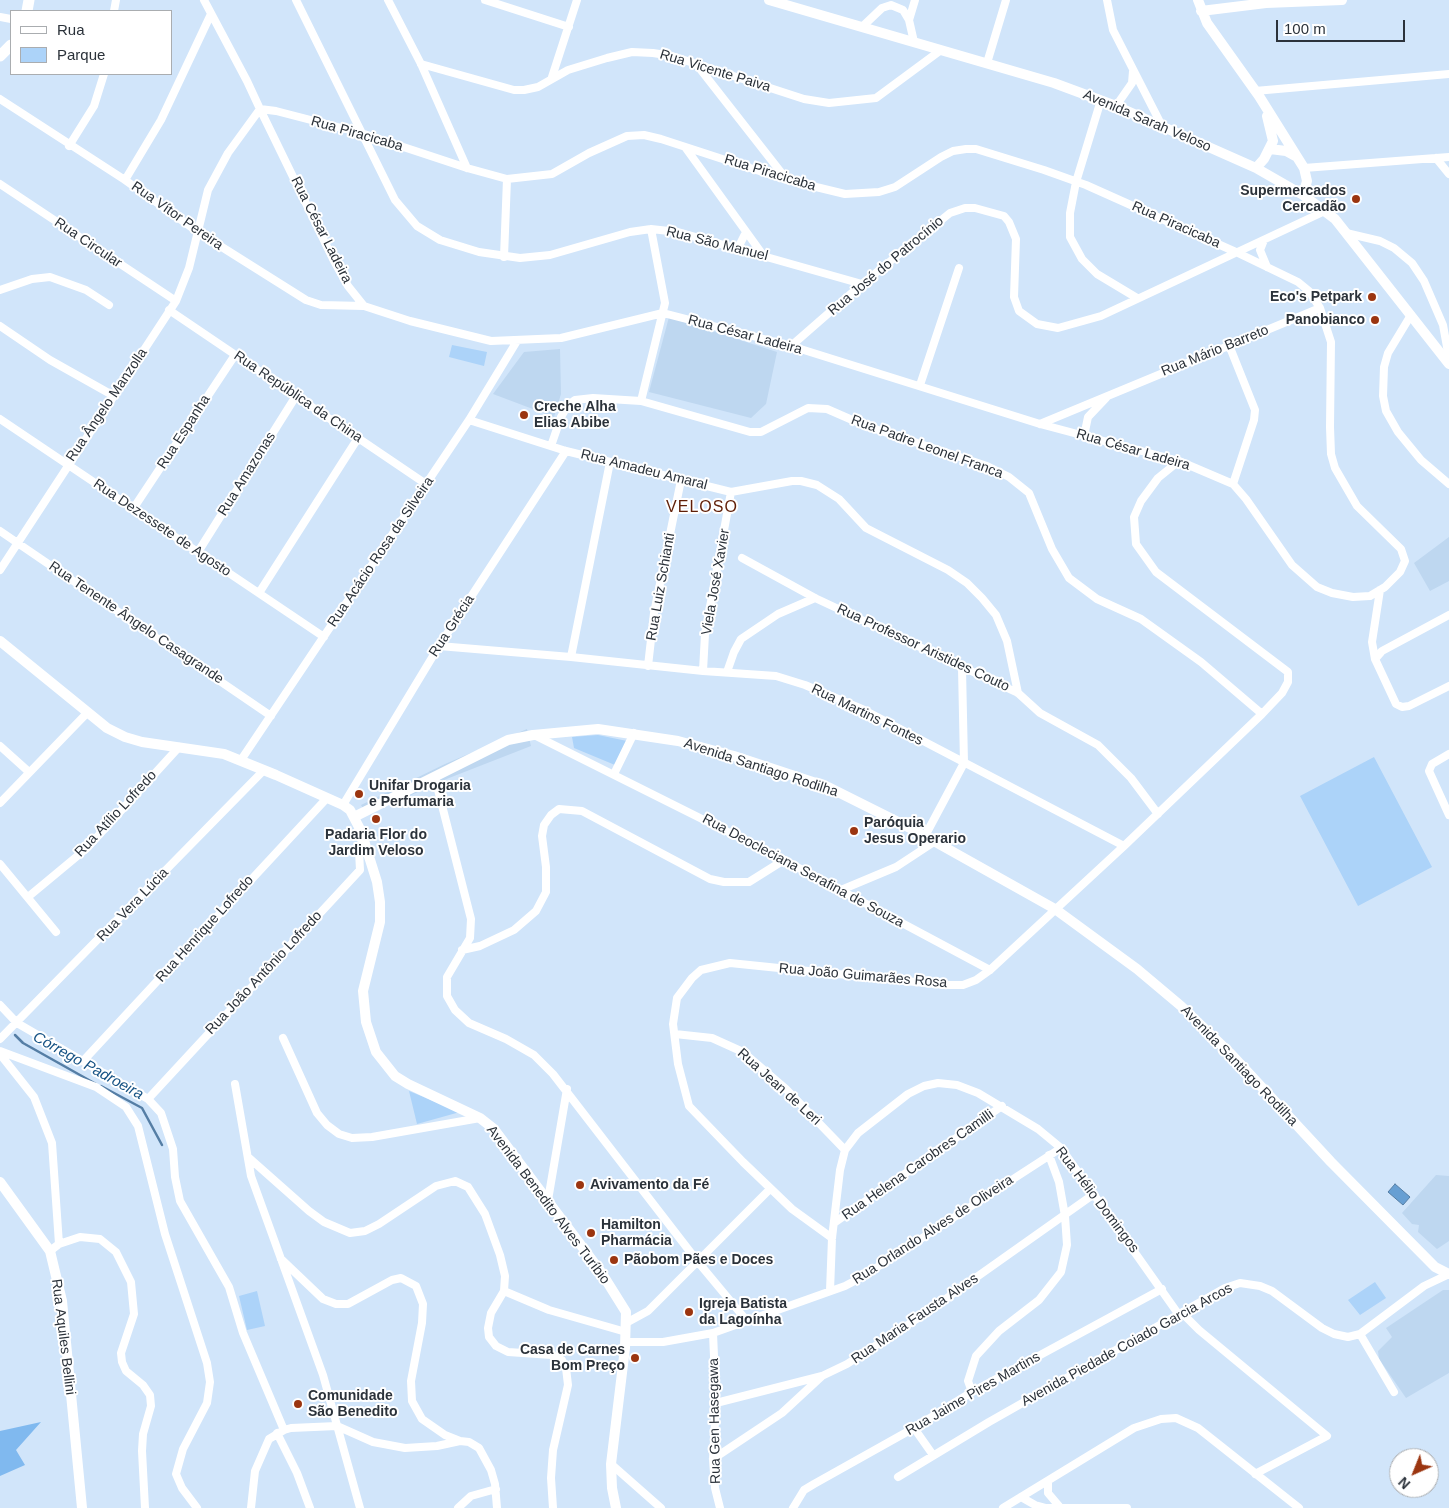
<!DOCTYPE html>
<html>
<head>
<meta charset="utf-8">
<style>
  body { margin:0 }
  #map { position:relative; width:1449px; height:1508px; overflow:hidden; background:#d1e5fa; font-family:Helvetica,sans-serif }
  canvas { display:block }
  .legend { position:absolute; left:10px; top:10px; width:162px; height:65px; box-sizing:border-box; background:#fff; border:1px solid #aaadb0; margin:0; padding:6px 9px; list-style:none; font-size:15px; color:#2b323a }
  .legend li { display:flex; align-items:center; gap:10px; height:25px }
  .legend b { width:25px; border:1px solid #aaadb0 }
  .north { position:absolute; left:1389px; top:1448px; width:50px; height:50px; box-sizing:border-box; background:#fff; border:1px solid #aaadb0; border-radius:50%; rotate:224deg; font-size:14px; font-weight:700; line-height:20px; text-align:center; color:#2b323a }
  .north::after { content:''; display:block; margin:auto; width:18px; height:22px; background:#9b3510; clip-path:polygon(50% 0,100% 100%,50% 72%,0 100%) }
  .scale { position:absolute; left:1276px; top:20px; width:129px; height:22px; box-sizing:border-box; border:2px solid #2b323a; border-top:0; padding-left:6px; font-size:15px; line-height:18px; white-space:nowrap; color:#2b323a; -webkit-text-stroke:4px #fff; paint-order:stroke }
</style>
</head>
<body>
<div id="map">
<canvas width="1449" height="1508"></canvas>
<ul class="legend">
<li><b style="height:6px;background:#fff"></b>Rua</li>
<li><b style="height:14px;background:#acd3f9"></b>Parque</li>
</ul>
<div class="north">N</div>
<div class="scale">100 m</div>
</div>
<script>
const context = document.querySelector('canvas').getContext('2d');
context.lineJoin = 'round';
function fillPath(path, color) { context.fillStyle = color; context.fill(path, 'evenodd'); }
const shape = rows => new Path2D(rows.map(r => 'M' + r).join(''));
function stroke(path, color, width, dash) { context.strokeStyle = color; context.lineWidth = width; context.lineCap = dash ? 'butt' : 'round'; context.setLineDash(dash || []); context.stroke(path); }
function write(font, color, halo, rows, align = 'center') {
  context.font = font + ' Helvetica,sans-serif'; context.lineWidth = 4; context.setLineDash([]); context.textBaseline = 'middle'; context.strokeStyle = halo; context.fillStyle = color; for (const [text, x, y, turn = 0] of rows) {
    context.save(); context.translate(x, y); context.rotate((+turn || 0) * Math.PI / 180); context.textAlign = isNaN(turn) ? turn : align; if (halo) context.strokeText(text, 0, 0); context.fillText(text, 0, 0); context.restore();
  }
}
fillPath(shape([
  [669,317,777,352,766,404,751,418,649,392],
  [560,349,561,394,554,417,493,394,524,352],
  [1449,537,1449,581,1430,591,1414,563],
  [527,729,531,746,449,778,367,815,361,805,445,764],
  [1436,1175,1449,1176,1449,1241,1437,1249,1418,1232,1419,1225,1412,1224,1402,1213],
  [1443,1290,1449,1290,1449,1373,1406,1398,1379,1359,1378,1351,1392,1337,1386,1328]
]), '#bed7f0');
fillPath(shape([
  [452,345,487,352,484,366,449,357],
  [598,735,627,741,615,765,574,748,572,737],
  [1374,757,1432,867,1358,906,1300,796],
  [409,1091,460,1112,417,1124],
  [1375,1282,1386,1298,1360,1315,1348,1300],
  [257,1291,265,1326,247,1330,239,1296]
]), '#acd3f9');
fillPath(shape([
  [41,1422,16,1450,25,1465,0,1476,0,1431]
]), '#80b9ef');
const water = shape([
  [1395,1184,1410,1197,1403,1205,1388,1192,1395,1184]
]);
fillPath(water, '#679fd3');
stroke(water, '#557ea5', 1);
stroke(shape([
  [15,1035,23,1043,96,1084],
  [101,1086,142,1108,162,1145]
]), '#557ea5', 2.5);
stroke(shape([
  [296,0,395,200,417,226,440,240,479,252,520,258,550,255,630,232,651,229,678,232,862,284],
  [388,0,421,64,467,168],
  [485,0,569,27],
  [1107,0,1113,30,1162,126],
  [114,11,116,0],
  [0,17,11,19],
  [909,20,915,0],
  [862,27,882,8,891,5,903,10,909,20,914,42],
  [987,63,1006,0],
  [421,64,514,90,524,90,538,87,568,70,607,58,632,52,653,53,672,56,804,99,829,103,876,98,941,50],
  [697,65,787,180],
  [552,77,577,0],
  [1255,91,1449,74],
  [0,99,125,180,198,232,306,300,321,305,364,306],
  [1101,100,1076,182,1070,213,1070,237,1082,259,1097,274,1137,298],
  [1116,106,1132,83,1133,71],
  [69,146,94,106,104,74],
  [685,147,763,255],
  [1436,158,1449,174],
  [1304,168,1449,157],
  [125,180,161,120,211,14],
  [0,184,176,301],
  [1346,233,1380,241,1394,248,1412,263,1424,281,1443,325,1449,358],
  [1264,240,1260,250,1267,267],
  [738,248,746,232],
  [504,257,507,179],
  [0,290,32,279,50,277,86,290,109,305],
  [169,310,426,484],
  [1411,315,1388,353,1384,367,1383,396,1386,411,1398,432,1421,460,1449,484],
  [0,326,50,360,114,396],
  [1229,345,1255,410,1254,420,1233,484],
  [791,346,862,284,950,213,965,208,975,208,1004,216,1009,222,1016,239,1014,297,1019,311,1037,324,1058,328,1101,316,1325,211],
  [920,385,959,268],
  [641,401,665,303,651,229],
  [0,419,324,637],
  [469,420,566,451,731,492,792,481,801,481,817,485,839,499,866,528,948,570,967,583,982,598,996,615,1007,641,1018,693],
  [1040,424,1320,308],
  [1084,436,1088,417,1106,398],
  [551,446,561,417,568,405,575,400,593,398,641,401,750,432,761,432,808,408,827,409,866,426,987,466,1009,477,1029,493,1052,549,1069,578,1097,599,1141,619,1201,662,1262,714,1282,693,1288,682,1288,672,1156,572,1136,544,1134,517,1141,501,1158,478,1179,461],
  [133,509,235,355],
  [0,531,271,716],
  [198,552,296,396],
  [742,558,815,598,1018,693,1040,713,1098,745,1131,778,1158,814],
  [0,570,176,301,189,268,208,190,228,153,260,109,276,111,361,133,467,168,507,179,552,174,589,153,627,136,644,135,661,139,787,180,845,194,879,192,895,187,941,157,953,151,966,149,976,149,1044,170,1086,185,1238,253,1298,282,1309,291,1320,308,1331,342,1330,427,1331,454,1335,468,1357,506,1401,549,1405,561,1400,572,1385,587,1370,596,1353,597,1332,593,1317,587,1292,565,1246,499,1233,484,1179,461,1040,424,791,346,663,313,561,338,491,341,410,321,364,306,348,286,334,261,260,109,247,81,204,0],
  [259,593,358,438],
  [1449,615,1382,651,1375,659,1396,704,1402,707,1409,706,1449,686],
  [439,646,571,657,703,671,776,676,805,685,862,709,1124,846],
  [571,657,610,462],
  [1375,659,1372,642,1380,590],
  [648,666,654,613,681,480],
  [703,671,705,634,731,492],
  [727,672,734,652,741,639,778,614,815,598],
  [534,735,784,860,990,970],
  [0,746,29,772],
  [1449,754,1432,764,1429,771,1449,815],
  [241,760,469,420,517,341],
  [614,774,634,733],
  [435,778,471,919,470,938,447,977,447,996,455,1010,469,1023,506,1039,534,1055,553,1074,698,1262,747,1321],
  [0,803,88,712],
  [343,805,439,646,566,451],
  [925,836,964,763,962,668],
  [0,864,56,932],
  [841,890,896,867,934,842],
  [28,897,87,848,179,747],
  [462,950,480,946,514,930,536,911,546,892,546,867,542,836,544,825,551,815,559,809,582,811,710,879,724,882,749,882,784,860],
  [0,1005,17,1023,148,1099,161,1113,173,1149,175,1177,180,1201,229,1287,243,1333,284,1430],
  [675,1034,712,1038,743,1052,786,1089,845,1150],
  [283,1038,317,1113,327,1125,339,1134,352,1138,372,1137,480,1118],
  [0,1039,264,770],
  [0,1051,96,1087,126,1107,138,1126,165,1234,207,1363,210,1382,207,1403,183,1449,176,1474,182,1488,197,1508],
  [0,1054,34,1097,52,1143,59,1244],
  [84,1060,327,798],
  [235,1084,251,1176,323,1375,360,1508],
  [148,1099,360,870,359,851,362,840],
  [248,1157,309,1211,324,1222,350,1233,365,1231,379,1224,436,1186,455,1181,468,1187,485,1214,500,1255,505,1276,504,1291,491,1313,488,1328,489,1337,496,1346,508,1352,552,1355,562,1360,566,1368,568,1385,553,1450,551,1478,553,1508],
  [548,1200,567,1089],
  [834,1223,1002,1106],
  [832,1238,792,1209,743,1162,689,1106,678,1064,673,1024,677,998,692,978,701,970,730,963,945,985,963,985,976,980,990,970,1124,846,1262,714],
  [50,1251,59,1244,80,1237,100,1239,116,1252,131,1282,134,1314,121,1353,122,1362,126,1371,143,1385,150,1395,151,1406,143,1434,142,1451,145,1508],
  [281,1259,323,1299,336,1304,348,1304,392,1280,401,1278,416,1286,423,1304,422,1323,411,1381,412,1401,422,1419,445,1435,460,1441],
  [504,1291,549,1310,626,1332],
  [830,1291,832,1238,840,1170,845,1150,858,1133,908,1094,924,1086,938,1083,957,1085,978,1093,1038,1129,1061,1148,1179,1315],
  [1182,1313,1199,1330,1327,1436,1255,1474],
  [626,1323,648,1311,770,1189],
  [713,1333,716,1403,713,1459,715,1488,720,1508],
  [1360,1334,1394,1392],
  [625,1342,663,1342,713,1333,845,1286,862,1277,1061,1148],
  [972,1392,968,1381,976,1356,999,1331,1039,1300,1061,1272,1067,1245,1065,1216,1059,1182,1049,1155],
  [716,1403,822,1376,847,1364,923,1315,1094,1194],
  [914,1428,933,1455],
  [277,1433,297,1473,310,1508],
  [713,1459,782,1413,822,1376],
  [611,1464,661,1508],
  [898,1477,989,1422,1225,1288,1240,1283,1260,1286,1272,1291,1322,1328,1334,1334,1348,1337,1360,1334,1424,1286,1449,1274],
  [1048,1481,1048,1493,1059,1506],
  [1021,1497,1035,1505,1046,1508,1127,1508],
  [251,1508,255,1471,269,1439,284,1430,291,1428,337,1426,373,1442,405,1448,437,1446,460,1441,469,1442,479,1448,491,1470,495,1484,497,1508],
  [458,1508,471,1496,496,1489],
  [793,1508,804,1490,814,1484,914,1428,972,1392,1162,1289],
  [1003,1508,1134,1428,1161,1419,1176,1418,1198,1428,1299,1508]
]), '#fff', 8);
stroke(shape([
  [769,0,1054,83,1116,106,1256,168,1303,195,1335,219,1449,364],
  [1198,0,1207,23,1259,96,1304,168,1307,181,1303,195],
  [1201,11,1266,3,1342,0],
  [1270,149,1286,151,1295,156],
  [1256,168,1264,159,1273,141,1267,116],
  [0,641,107,728,125,737,142,742,224,754,276,775,343,805,350,810,361,831,377,882,380,902,380,922,363,991,366,1022,376,1052,395,1076,408,1084,480,1118,494,1129,601,1272,626,1312,625,1348,611,1464,612,1488,616,1508],
  [354,817,508,740,533,735,598,729,678,741,734,756,828,787,914,830,1055,909,1137,969,1181,1006,1230,1053,1331,1162,1435,1267,1449,1274],
  [0,1182,50,1251,62,1301,82,1508]
]), '#fff', 10);
stroke(shape([
  [27,11,29,0],
  [0,56,11,45]
]), '#fff', 11);
for (const [x, y, r, color] of [
  [1356,199,5,"#9b3510"],
  [1372,297,5,"#9b3510"],
  [1375,320,5,"#9b3510"],
  [524,415,5,"#9b3510"],
  [359,794,5,"#9b3510"],
  [376,819,5,"#9b3510"],
  [854,831,5,"#9b3510"],
  [580,1185,5,"#9b3510"],
  [591,1233,5,"#9b3510"],
  [614,1260,5,"#9b3510"],
  [689,1312,5,"#9b3510"],
  [635,1358,5,"#9b3510"],
  [298,1404,5,"#9b3510"]
]) { const dot = new Path2D(); dot.arc(x, y, r, 0, 2 * Math.PI); context.fillStyle = color; context.fill(dot); stroke(dot, '#fff', 2); }
write('14px', '#2b323a', '#fff', [
  ["Rua Vicente Paiva",715,71,17],
  ["Avenida Sarah Veloso",1147,121,23],
  ["Rua Piracicaba",357,134,16],
  ["Rua Piracicaba",770,173,17],
  ["Rua Vítor Pereira",177,216,35],
  ["Rua Piracicaba",1176,225,24],
  ["Rua César Ladeira",321,230,63],
  ["Rua Circular",88,243,34],
  ["Rua São Manuel",717,244,14],
  ["Rua José do Patrocínio",886,266,-40],
  ["Rua César Ladeira",745,335,15],
  ["Rua Mário Barreto",1215,351,-22],
  ["Rua República da China",298,397,34],
  ["Rua Ângelo Manzolla",107,405,-56],
  ["Rua Espanha",184,432,-57],
  ["Rua Padre Leonel Franca",927,447,20],
  ["Rua César Ladeira",1133,450,16],
  ["Rua Amadeu Amaral",644,470,14],
  ["Rua Amazonas",247,474,-58],
  ["Rua Dezessete de Agosto",162,528,34],
  ["Rua Acácio Rosa da Silveira",381,552,-56],
  ["Viela José Xavier",716,582,-80],
  ["Rua Luiz Schianti",661,587,-80],
  ["Rua Tenente Ângelo Casagrande",136,623,34],
  ["Rua Grécia",452,626,-57],
  ["Rua Professor Aristides Couto",923,648,25],
  ["Rua Martins Fontes",867,715,26],
  ["Avenida Santiago Rodilha",761,768,18],
  ["Rua Atílio Lofredo",116,814,-47],
  ["Rua Deocleciana Serafina de Souza",803,871,28],
  ["Rua Vera Lúcia",133,905,-46],
  ["Rua Henrique Lofredo",205,929,-48],
  ["Rua João Antônio Lofredo",264,973,-47],
  ["Rua João Guimarães Rosa",863,976,5],
  ["Avenida Santiago Rodilha",1239,1066,46],
  ["Rua Jean de Leri",779,1087,42],
  ["Rua Helena Carobres Camilli",918,1165,-35],
  ["Rua Hélio Domingos",1097,1200,53],
  ["Avenida Benedito Alves Turíbio",548,1205,53],
  ["Rua Orlando Alves de Oliveira",933,1230,-33],
  ["Rua Maria Fausta Alves",915,1319,-34],
  ["Rua Aquiles Bellini",63,1337,83],
  ["Avenida Piedade Coiado Garcia Arcos",1127,1345,-29],
  ["Rua Jaime Pires Martins",973,1394,-30],
  ["Rua Gen Hasegawa",715,1421,-91]
]);
write('bold 14px', '#2b323a', '#fff', [
  ["Supermercados",1346,191,"right"],
  ["Cercadão",1346,207,"right"],
  ["Eco's Petpark",1362,297,"right"],
  ["Panobianco",1365,320,"right"],
  ["Creche Alha",534,407],
  ["Elias Abibe",534,423],
  ["Unifar Drogaria",369,786],
  ["e Perfumaria",369,802],
  ["Paróquia",864,823],
  ["Jesus Operario",864,839],
  ["Padaria Flor do",376,835,"center"],
  ["Jardim Veloso",376,851,"center"],
  ["Avivamento da Fé",590,1185],
  ["Hamilton",601,1225],
  ["Pharmácia",601,1241],
  ["Pãobom Pães e Doces",624,1260],
  ["Igreja Batista",699,1304],
  ["da Lagoínha",699,1320],
  ["Casa de Carnes",625,1350,"right"],
  ["Bom Preço",625,1366,"right"],
  ["Comunidade",308,1396],
  ["São Benedito",308,1412]
], 'left');
write('italic 15px', '#155284', '#fff', [
  ["Córrego Padroeira",88,1066,29]
]);
context.letterSpacing = '1px';
write('16px', '#5f1e07', '#fff', [
  ["VELOSO",702,508]
]);
context.letterSpacing = '0px';
</script>
</body>
</html>
